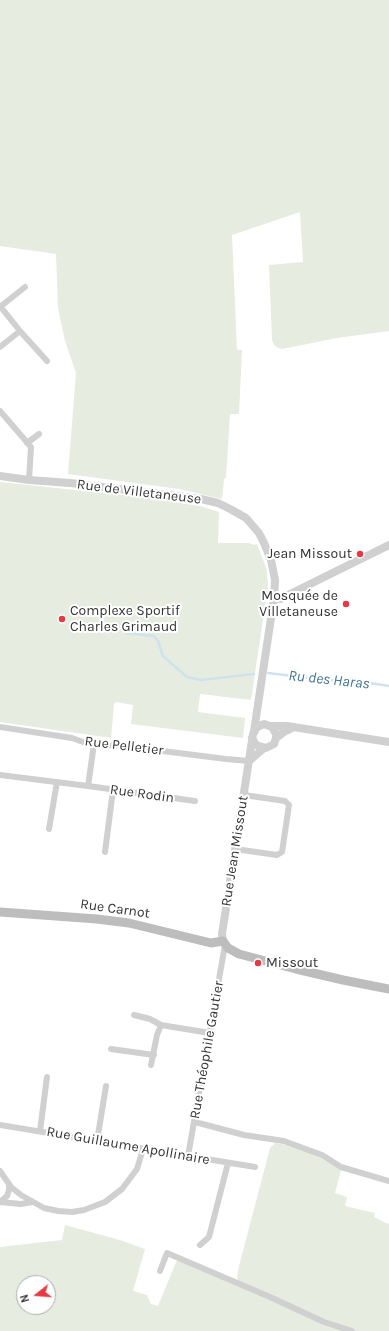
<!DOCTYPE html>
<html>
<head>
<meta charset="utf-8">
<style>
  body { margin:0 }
  #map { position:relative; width:389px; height:1331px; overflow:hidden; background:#fff; font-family:Karla,sans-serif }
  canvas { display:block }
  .north { position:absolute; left:16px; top:1275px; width:40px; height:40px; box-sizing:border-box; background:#fff; border:1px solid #adadad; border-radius:50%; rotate:253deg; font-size:11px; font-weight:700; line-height:16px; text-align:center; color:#333 }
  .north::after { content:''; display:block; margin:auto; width:14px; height:18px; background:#e63946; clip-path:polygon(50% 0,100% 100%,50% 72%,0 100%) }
</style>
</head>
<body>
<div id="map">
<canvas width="389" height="1331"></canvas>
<div class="north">N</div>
</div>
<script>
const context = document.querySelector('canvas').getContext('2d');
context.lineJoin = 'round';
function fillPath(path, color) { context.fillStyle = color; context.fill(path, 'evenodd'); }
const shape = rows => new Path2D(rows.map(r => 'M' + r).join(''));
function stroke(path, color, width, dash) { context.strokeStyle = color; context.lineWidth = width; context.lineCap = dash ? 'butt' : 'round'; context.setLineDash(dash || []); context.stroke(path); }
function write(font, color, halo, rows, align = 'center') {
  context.font = font + ' Karla,sans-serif'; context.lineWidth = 4; context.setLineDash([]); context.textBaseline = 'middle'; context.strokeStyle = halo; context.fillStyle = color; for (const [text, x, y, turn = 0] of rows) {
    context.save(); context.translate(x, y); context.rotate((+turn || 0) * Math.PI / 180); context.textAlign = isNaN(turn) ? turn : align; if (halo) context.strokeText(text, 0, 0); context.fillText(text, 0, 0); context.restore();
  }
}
fillPath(shape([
  [0,0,389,0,389,331,337,338,282,349,278,348,274,345,272,340,269,265,303,262,300,212,232,235,237,350,242,350,239,414,230,414,226,478,224,479,222,499,179,489,68,474,76,373,65,341,58,308,56,254,0,246],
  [0,482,150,498,200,506,219,512,218,543,249,543,254,545,257,544,267,570,268,586,251,700,200,694,198,712,245,718,243,738,131,724,133,705,116,702,114,704,111,738,0,722],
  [275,1143,288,1145,305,1151,319,1157,341,1170,335,1193,347,1197,345,1206,375,1213,374,1217,388,1224,389,1223,389,1331,0,1331,0,1247,62,1240,65,1225,120,1240,145,1249,133,1291,147,1295,151,1304,158,1306,177,1260,237,1284,238,1270,270,1148],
  [24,1283,48,1283,48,1307,24,1307]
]), '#e6ecdf');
stroke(shape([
  [126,633,154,636,158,641,163,656,187,677,201,680,254,674],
  [268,673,326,680,357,681,389,686]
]), '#cfe2ee', 2.5);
stroke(shape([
  [0,306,20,331,0,347],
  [0,307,25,287],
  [20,331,47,361],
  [0,411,31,447,29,480],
  [27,443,39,434],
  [0,727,72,738,83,742,105,746,115,745,226,759,249,761],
  [0,775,88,786,195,801],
  [88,786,94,744],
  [49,829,57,782],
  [235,849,277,855,282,852,289,805,285,801,244,795],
  [105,852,113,790],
  [134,1015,150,1019,161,1025,210,1033],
  [111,1049,154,1055],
  [151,1065,157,1035,161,1025],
  [195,1122,244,1135,284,1141,322,1155,341,1167,389,1181],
  [0,1125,255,1167],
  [40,1131,47,1077],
  [97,1141,106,1086],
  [188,1156,225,945],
  [0,1171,11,1187,21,1195,44,1208,58,1211,72,1212,84,1210,105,1202,122,1189,137,1169,143,1149],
  [0,1202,21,1204,32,1202],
  [0,1202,7,1196,9,1190,9,1184],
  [200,1245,209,1237,228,1163],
  [160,1271,167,1253,270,1297,324,1322,352,1331]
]), '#d0d0d0', 6);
stroke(shape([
  [0,476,29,480,70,483,201,499,218,503,232,510,246,518,259,533,264,543,271,560,275,580,274,598,254,731],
  [274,598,281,599,284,597,389,545],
  [271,726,287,726,389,742],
  [276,738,284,732,294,727],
  [249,761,264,748],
  [223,941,222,934,253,734,257,727,264,724,272,727,276,734,276,738,274,744,266,748,256,745,252,738]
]), '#d0d0d0', 8);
stroke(shape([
  [0,912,97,919,129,923,211,943,223,941,228,948,239,954,296,969,343,980,389,989]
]), '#bdbdbd', 9);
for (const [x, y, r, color] of [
  [360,554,4,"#e63946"],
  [346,604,4,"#e63946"],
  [62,619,4,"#e63946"],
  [258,963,4,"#e63946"]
]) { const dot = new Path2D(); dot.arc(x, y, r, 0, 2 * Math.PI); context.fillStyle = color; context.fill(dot); stroke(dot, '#fff', 1.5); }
write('14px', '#333', '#fff', [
  ["Rue de Villetaneuse",139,492,7],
  ["Rue Pelletier",124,746,7],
  ["Rue Rodin",142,794,8],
  ["Rue Jean Missout",235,851,-81],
  ["Rue Carnot",115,909,8],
  ["Rue Théophile Gautier",207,1050,-80],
  ["Rue Guillaume Apollinaire",128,1146,10]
]);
write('14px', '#333', '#fff', [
  ["Jean Missout",352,554],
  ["Mosquée de",338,596],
  ["Villetaneuse",338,612],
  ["Complexe Sportif",70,611,"left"],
  ["Charles Grimaud",70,627,"left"],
  ["Missout",266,963,"left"]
], 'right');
write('italic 15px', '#3f7597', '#fff', [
  ["Ru des Haras",329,680,6]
]);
</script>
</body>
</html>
